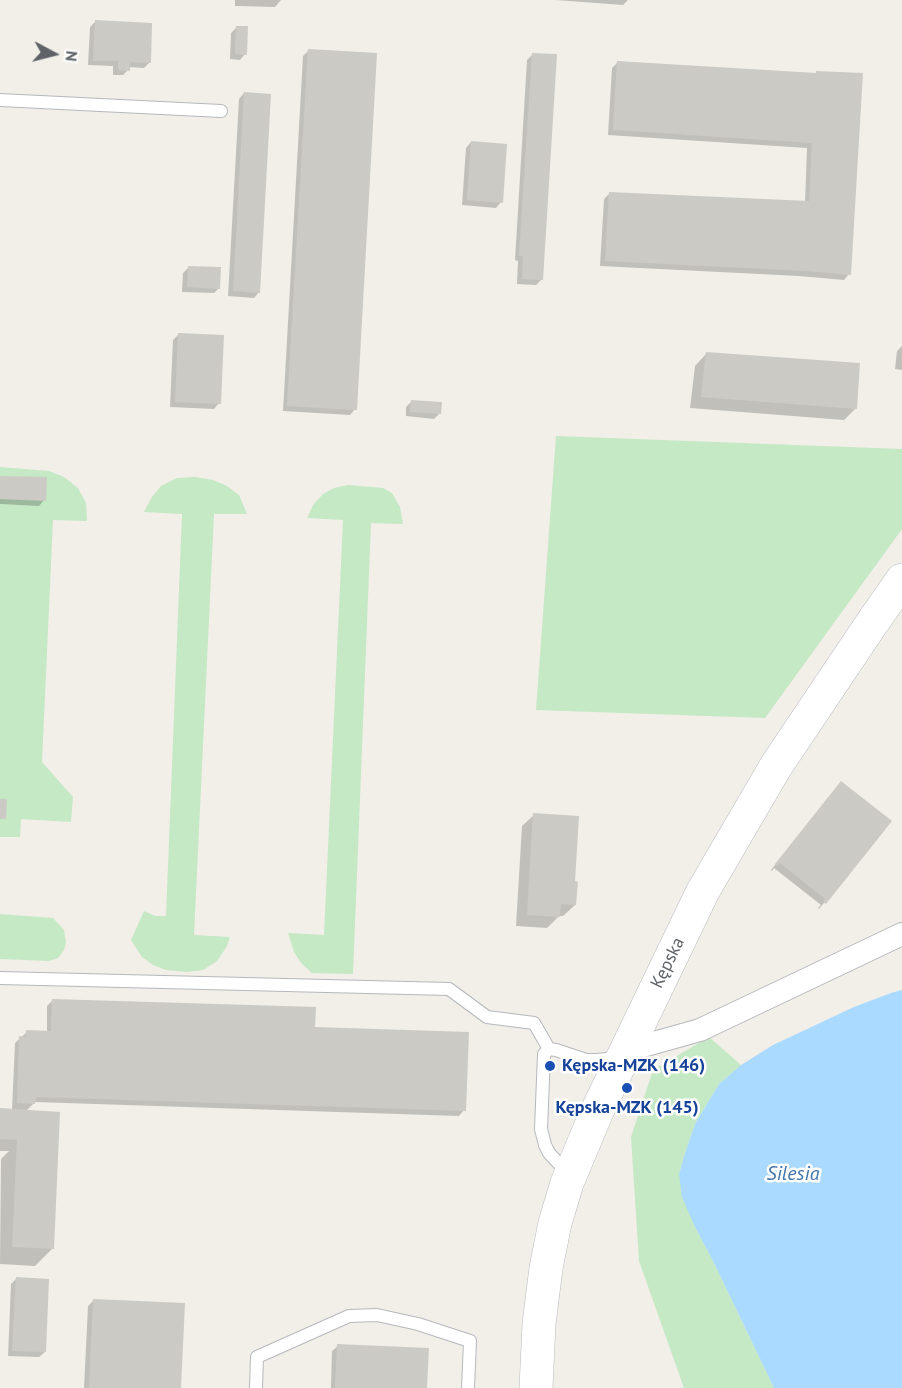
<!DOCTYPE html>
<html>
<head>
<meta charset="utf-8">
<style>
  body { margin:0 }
  #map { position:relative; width:902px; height:1388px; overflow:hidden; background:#f1efe8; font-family:"PT Sans",sans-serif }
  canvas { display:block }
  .north { position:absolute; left:24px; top:24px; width:60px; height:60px; -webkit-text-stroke:4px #fff; paint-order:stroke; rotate:97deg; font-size:16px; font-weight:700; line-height:24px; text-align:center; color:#5f6368 }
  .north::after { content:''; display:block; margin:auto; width:21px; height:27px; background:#5f6368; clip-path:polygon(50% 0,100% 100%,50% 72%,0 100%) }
</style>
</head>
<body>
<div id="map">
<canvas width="902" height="1388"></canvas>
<div class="north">N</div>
</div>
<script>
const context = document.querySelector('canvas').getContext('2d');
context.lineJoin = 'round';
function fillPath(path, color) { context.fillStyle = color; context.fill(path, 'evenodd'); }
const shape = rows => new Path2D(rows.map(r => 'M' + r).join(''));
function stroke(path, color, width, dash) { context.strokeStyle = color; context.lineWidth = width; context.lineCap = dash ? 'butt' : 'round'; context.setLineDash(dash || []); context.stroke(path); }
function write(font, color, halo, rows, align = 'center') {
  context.font = font + ' "PT Sans",sans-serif'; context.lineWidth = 5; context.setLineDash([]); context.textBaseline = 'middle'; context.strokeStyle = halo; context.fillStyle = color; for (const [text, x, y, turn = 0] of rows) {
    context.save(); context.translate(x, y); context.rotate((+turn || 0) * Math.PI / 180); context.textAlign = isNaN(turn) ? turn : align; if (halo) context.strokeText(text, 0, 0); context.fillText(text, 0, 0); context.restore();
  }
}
fillPath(shape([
  [556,436,902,449,902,529,765,718,536,710],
  [0,467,49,471,64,477,78,488,86,503,87,521,53,520,42,762,73,797,71,822,21,819,20,837,0,837],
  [195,477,213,480,227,486,239,495,247,514,214,514,194,935,230,937,227,946,217,961,203,970,187,972,166,970,153,965,142,957,131,940,144,911,155,916,166,916,182,514,144,512,152,497,161,486,177,478],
  [348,485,383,488,392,493,400,507,403,524,371,523,353,974,312,973,301,963,294,952,288,933,324,935,343,520,307,518,313,505,323,494,334,488],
  [0,914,53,918,64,930,66,942,64,950,58,958,49,961,0,959],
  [709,1037,741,1065,719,1084,695,1124,685,1153,679,1174,694,1225,714,1263,774,1388,684,1388,639,1261,631,1137,653,1070]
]), '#c5e8c5');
fillPath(shape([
  [902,990,902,1388,774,1388,714,1263,694,1225,682,1197,679,1174,685,1153,695,1124,719,1084,741,1065,773,1045,854,1007,891,993]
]), '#aadaff');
fillPath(shape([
  [235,0,281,0,275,7,235,6],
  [555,0,628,0,623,5],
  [95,22,150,62,144,68,129,67,128,70,123,75,113,75,113,66,88,65,90,27],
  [237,27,245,54,240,60,230,59,231,33],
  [309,50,355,409,350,415,283,411,303,56],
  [533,54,541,280,536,285,517,284,518,261,515,260,527,60],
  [618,62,815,74,849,274,844,280,799,276,600,266,604,199,610,193,805,203,807,148,608,135,612,68],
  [244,93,259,292,254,298,228,296,239,99],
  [471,142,501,202,496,208,462,205,466,148],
  [189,267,219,288,214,293,182,292,183,273],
  [178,335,219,403,214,409,170,407,173,340],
  [902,346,902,370,895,369,897,351],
  [706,354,856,408,844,420,690,408,695,366],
  [412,401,440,413,434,419,406,416,406,407],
  [0,477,44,500,39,506,0,504],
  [836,788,890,821,819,909,818,908,821,905,774,868,772,871,771,870],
  [534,815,575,905,563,916,559,916,547,928,516,926,522,826],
  [53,1000,314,1029,464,1110,459,1116,35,1102,26,1111,52,1249,35,1266,0,1264,1,1159,9,1151,0,1151,0,1109,12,1110,15,1043,27,1032,47,1032,47,1006],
  [16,1279,45,1352,39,1357,8,1356,11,1284],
  [94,1300,179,1388,84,1388,88,1306],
  [338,1346,425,1388,331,1388,332,1351]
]), '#0003');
fillPath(shape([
  [95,20,152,23,151,63,130,62,130,71,118,70,118,61,93,61],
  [236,26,248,26,247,55,235,54],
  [308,49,377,53,357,410,287,406],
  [532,53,557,54,543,280,522,279,523,256,519,256],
  [617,61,816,73,816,71,863,73,851,275,806,271,605,261,609,192,809,201,812,143,613,130],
  [244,92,271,94,260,293,233,291],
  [471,141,507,144,503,203,467,200],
  [188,266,221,267,220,289,187,287],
  [178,333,224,335,221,404,175,402],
  [706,352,860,363,857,409,701,397],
  [411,400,442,402,441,414,410,412],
  [0,476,47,477,46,501,0,499],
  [841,781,892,821,826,904,823,902,825,899,780,863,778,866,775,864],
  [0,799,7,799,6,819,0,819],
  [533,813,579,816,575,881,578,882,576,905,561,904,560,917,527,915],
  [52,999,316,1007,315,1027,469,1032,466,1111,36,1097,35,1104,17,1103,19,1036,26,1037,26,1030,51,1031],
  [0,1108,60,1112,54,1249,12,1247,17,1140,0,1139],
  [16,1277,49,1279,46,1352,12,1351],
  [93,1299,185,1303,181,1388,89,1388],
  [337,1344,429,1348,427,1388,335,1388]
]), '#cccac5');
const lane = shape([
  [0,100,221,111],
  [0,978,449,989,487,1017,534,1023,549,1049],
  [566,1175,561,1166,549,1153,545,1145,541,1129,544,1054,549,1049,556,1050,586,1060,597,1060,607,1059,619,1055],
  [256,1388,257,1357,349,1316,377,1315,418,1324,470,1341,468,1388]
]);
const street = shape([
  [625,1051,700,1030,902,934]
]);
const secondary = shape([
  [536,1388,539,1324,546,1268,555,1223,567,1183,598,1109,703,891,776,766,870,626,902,580]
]);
stroke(lane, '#b5b8bc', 14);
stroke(street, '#b5b8bc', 24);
stroke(secondary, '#b6babf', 34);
stroke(lane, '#fff', 12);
stroke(street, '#fff', 22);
stroke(secondary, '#fff', 33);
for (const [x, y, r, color] of [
  [550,1066,6,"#1a4fb4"],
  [627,1088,6,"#1a4fb4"]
]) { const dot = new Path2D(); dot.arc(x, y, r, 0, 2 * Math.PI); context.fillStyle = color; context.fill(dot); stroke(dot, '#fff', 2); }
write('18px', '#5f6368', '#fff', [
  ["Kępska",668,963,-64]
]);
write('bold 18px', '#164399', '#fff', [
  ["Kępska-MZK (146)",562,1066],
  ["Kępska-MZK (145)",627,1108,"center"]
], 'left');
write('italic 20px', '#4174aa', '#fff', [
  ["Silesia",793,1174]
]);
</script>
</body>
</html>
